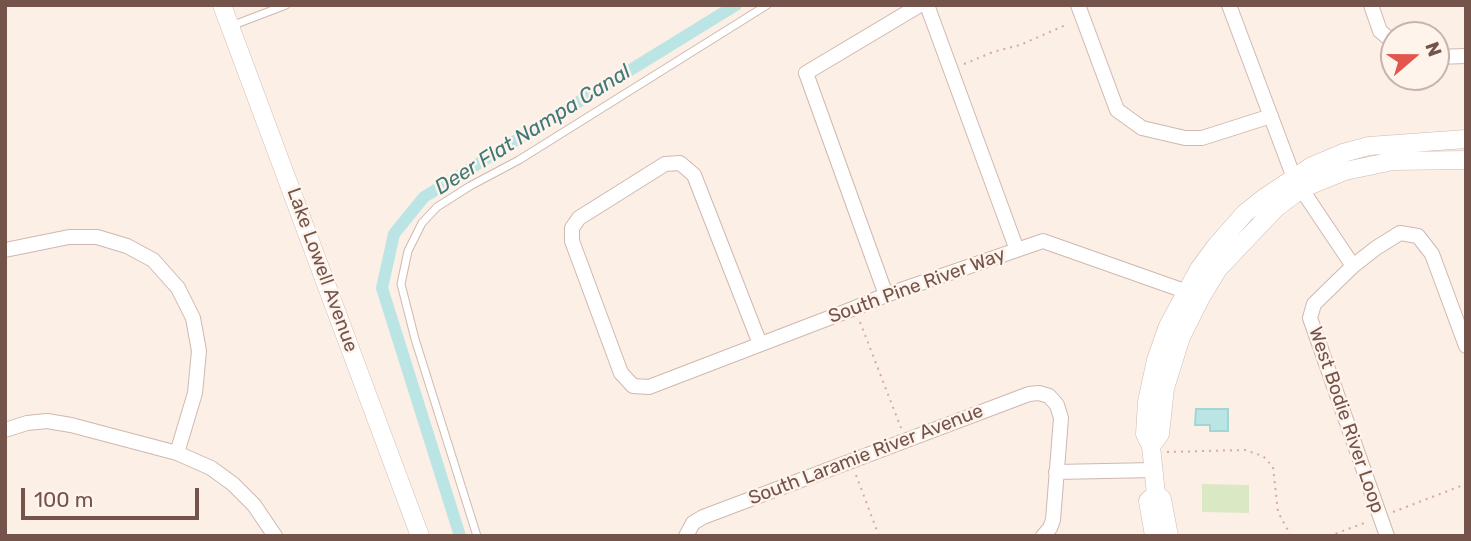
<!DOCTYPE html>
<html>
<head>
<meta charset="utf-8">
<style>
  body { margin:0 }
  #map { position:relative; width:1471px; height:541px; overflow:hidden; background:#fcefe6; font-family:Rubik,sans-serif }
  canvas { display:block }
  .frame { position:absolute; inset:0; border:7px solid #74534b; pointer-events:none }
  .north { position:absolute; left:1380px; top:21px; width:70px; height:70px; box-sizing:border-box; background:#fef4ec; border:2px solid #c7b4ac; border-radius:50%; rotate:70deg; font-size:19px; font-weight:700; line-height:28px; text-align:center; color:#74534b }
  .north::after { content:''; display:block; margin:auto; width:24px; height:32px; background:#e2564e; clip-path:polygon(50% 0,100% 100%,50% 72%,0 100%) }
  .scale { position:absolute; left:21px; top:488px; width:178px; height:32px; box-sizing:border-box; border:4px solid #74534b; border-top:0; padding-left:9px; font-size:21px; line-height:24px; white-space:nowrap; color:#74534b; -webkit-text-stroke:5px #fef4ec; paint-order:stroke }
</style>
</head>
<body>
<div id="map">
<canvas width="1471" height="541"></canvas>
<div class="frame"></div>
<div class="north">N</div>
<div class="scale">100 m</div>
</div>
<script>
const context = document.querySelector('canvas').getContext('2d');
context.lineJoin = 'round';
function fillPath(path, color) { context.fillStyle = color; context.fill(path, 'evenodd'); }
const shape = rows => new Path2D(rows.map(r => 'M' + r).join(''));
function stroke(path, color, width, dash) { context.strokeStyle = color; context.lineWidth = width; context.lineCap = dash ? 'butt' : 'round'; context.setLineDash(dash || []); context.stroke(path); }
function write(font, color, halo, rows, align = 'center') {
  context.font = font + ' Rubik,sans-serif'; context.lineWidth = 5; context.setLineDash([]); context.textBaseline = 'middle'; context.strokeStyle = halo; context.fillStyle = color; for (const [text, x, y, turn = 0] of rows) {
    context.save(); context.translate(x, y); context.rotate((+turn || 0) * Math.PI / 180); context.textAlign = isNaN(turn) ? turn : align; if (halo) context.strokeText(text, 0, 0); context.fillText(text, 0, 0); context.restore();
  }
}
fillPath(shape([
  [1202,484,1249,485,1249,513,1202,512]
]), '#dae9c4');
const water = shape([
  [1196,409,1228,409,1228,431,1210,431,1210,425,1195,425,1196,409]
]);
fillPath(water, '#bbe5e4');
stroke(water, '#a1d6d5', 2);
stroke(shape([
  [460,536,382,288,394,234,424,197,736,5]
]), '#bbe5e4', 12);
const service = shape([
  [231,26,286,5],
  [477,536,415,339,401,284,408,251,422,223,437,207,470,186,519,160,767,5]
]);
const minor = shape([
  [927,5,1017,250],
  [1078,5,1117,110,1142,128,1185,138,1202,138,1271,116],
  [1229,5,1294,178,1353,266],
  [1371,5,1380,31,1394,43],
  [1436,57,1466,56],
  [5,250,69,237,97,237,127,246,153,260,178,288,193,318,199,351,195,393,177,453],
  [886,295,806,73,920,5],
  [760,344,694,175,680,163,665,164,579,218,572,228,572,241,621,373,633,386,649,387,855,308,886,295,1043,241,1196,295],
  [5,430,27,423,47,421,71,425,177,453,211,468,233,484,254,505,275,536],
  [1056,472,1154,470],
  [686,536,693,523,703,517,1029,394,1039,393,1049,396,1057,405,1061,418,1053,520,1050,528,1043,536],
  [1387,536,1310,318,1314,304,1353,266,1376,248,1400,233,1418,236,1432,254,1466,346]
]);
const tertiary = shape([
  [222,5,420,536],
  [1151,446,1160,434,1165,388,1181,337,1201,297,1218,269,1276,208,1301,189,1345,171,1393,161,1466,160],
  [1154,536,1148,501,1156,494],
  [1169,536,1162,499,1156,494,1151,446,1145,434,1147,402,1156,360,1168,326,1199,269,1216,246,1245,213,1264,198,1312,166,1343,153,1369,146,1466,139]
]);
stroke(service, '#cfb8af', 9);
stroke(minor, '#cfb8af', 16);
stroke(tertiary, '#cfb8af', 19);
stroke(shape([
  [964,64,993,52,1020,45,1068,24],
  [860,322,901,428],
  [1167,452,1245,450,1263,456,1273,467,1278,512,1291,536],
  [856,475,879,536],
  [1393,512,1466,484],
  [1329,536,1367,522]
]), '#d5aca1', 2, [2, 5]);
stroke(service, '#fff', 7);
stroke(minor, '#fff', 14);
stroke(tertiary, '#fff', 18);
write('19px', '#74534b', '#fef4ec', [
  ["Lake Lowell Avenue",322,270,70],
  ["South Pine River Way",917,286,-20],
  ["West Bodie River Loop",1346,420,71],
  ["South Laramie River Avenue",866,455,-21]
]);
write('italic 21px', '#407978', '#fef4ec', [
  ["Deer Flat Nampa Canal",533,130,-32]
]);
</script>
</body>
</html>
